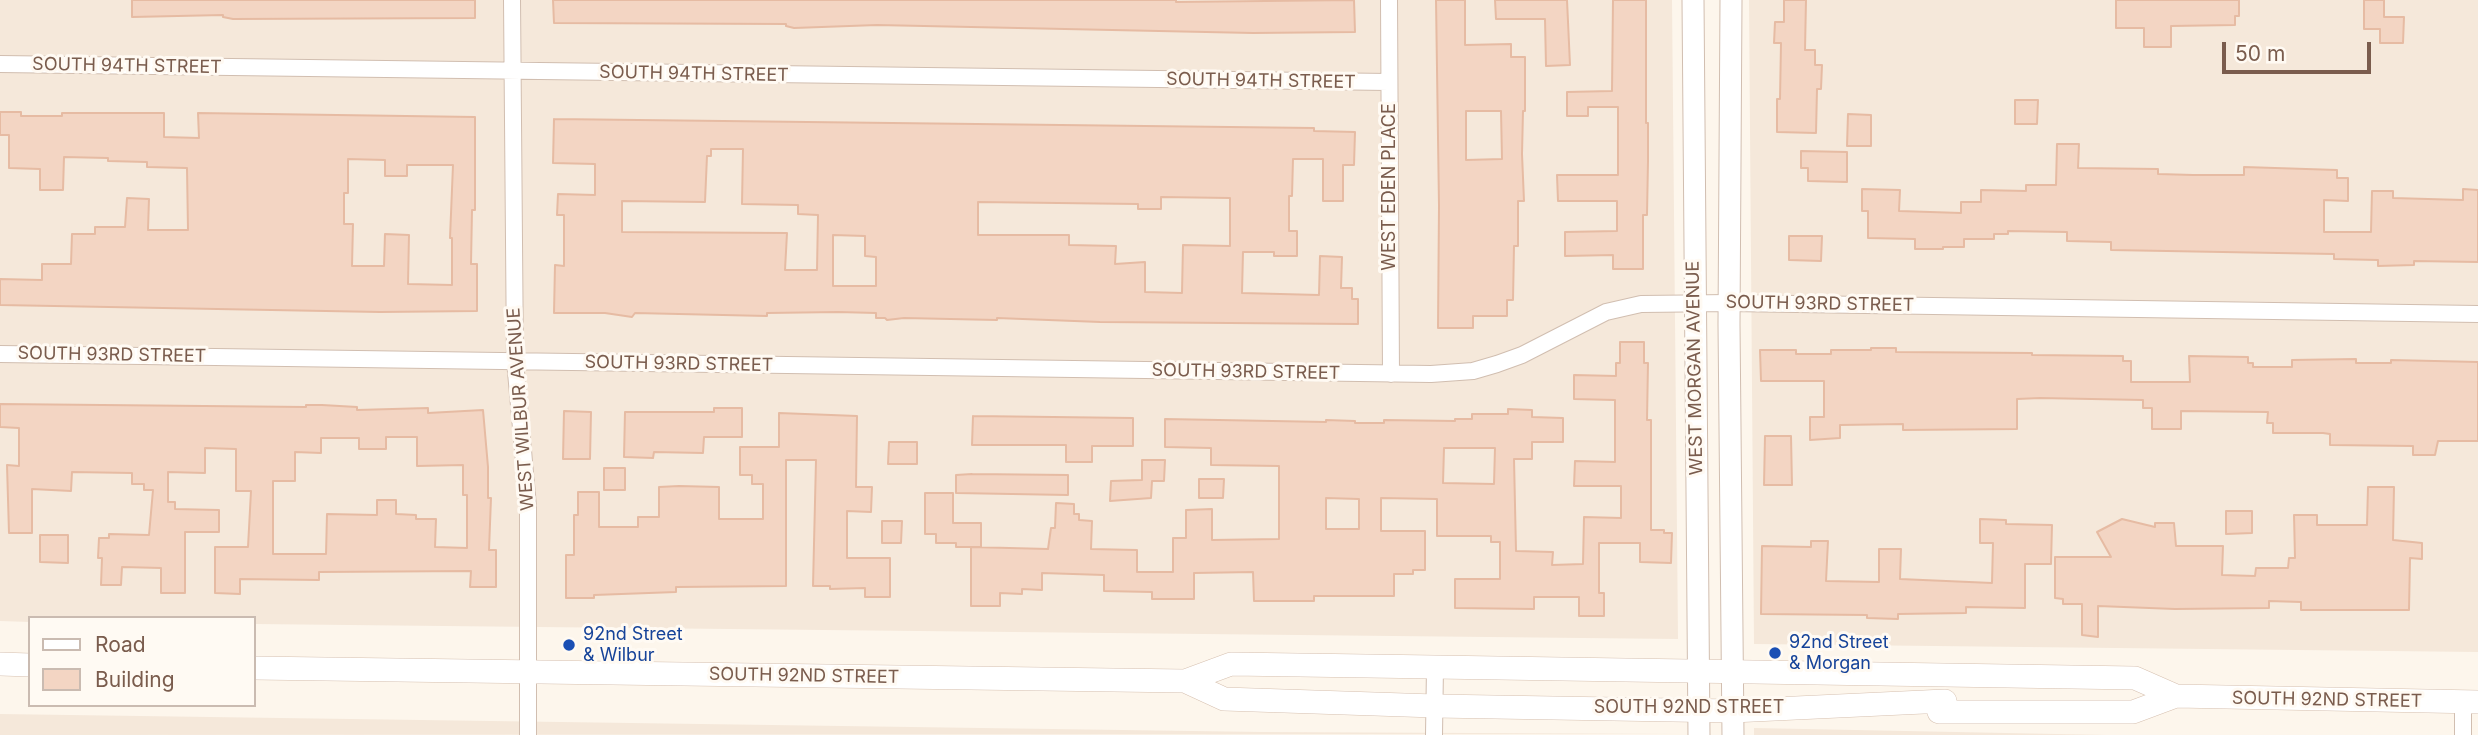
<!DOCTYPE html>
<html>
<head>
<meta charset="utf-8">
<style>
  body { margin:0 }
  #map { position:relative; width:2478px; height:735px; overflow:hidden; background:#fdf6ec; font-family:Inter,sans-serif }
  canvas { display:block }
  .legend { position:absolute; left:28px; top:616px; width:228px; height:91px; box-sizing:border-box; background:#fffaf3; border:2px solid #cabbb1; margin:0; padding:9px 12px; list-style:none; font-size:21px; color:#7a5c4d }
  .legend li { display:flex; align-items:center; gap:14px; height:35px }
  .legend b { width:35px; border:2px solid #cabbb1 }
  .scale { position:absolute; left:2222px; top:42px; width:149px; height:32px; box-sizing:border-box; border:4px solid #7a5c4d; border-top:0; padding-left:9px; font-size:21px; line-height:24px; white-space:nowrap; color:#7a5c4d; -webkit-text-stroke:5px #fffaf3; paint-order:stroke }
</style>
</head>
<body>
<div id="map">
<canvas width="2478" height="735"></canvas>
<ul class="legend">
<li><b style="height:9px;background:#fff"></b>Road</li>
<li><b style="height:19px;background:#f3d5c3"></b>Building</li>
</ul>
<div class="scale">50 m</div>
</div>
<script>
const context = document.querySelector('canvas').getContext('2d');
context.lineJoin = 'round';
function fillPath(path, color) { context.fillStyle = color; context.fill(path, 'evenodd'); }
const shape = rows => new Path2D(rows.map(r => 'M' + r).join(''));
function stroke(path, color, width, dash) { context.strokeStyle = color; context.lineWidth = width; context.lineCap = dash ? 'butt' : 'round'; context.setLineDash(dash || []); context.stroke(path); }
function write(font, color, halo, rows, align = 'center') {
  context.font = font + ' Inter,sans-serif'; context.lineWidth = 6; context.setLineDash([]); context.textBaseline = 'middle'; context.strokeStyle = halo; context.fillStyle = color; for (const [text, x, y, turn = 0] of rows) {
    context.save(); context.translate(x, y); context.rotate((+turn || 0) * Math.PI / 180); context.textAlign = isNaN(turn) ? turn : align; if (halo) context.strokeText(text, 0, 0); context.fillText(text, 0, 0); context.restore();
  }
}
fillPath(shape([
  [0,0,1672,0,1678,639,254,624,254,618,30,618,30,622,0,621],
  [1749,0,2478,0,2478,652,1754,644],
  [0,714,1262,732,1684,734,0,735],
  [1754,728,2107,735,1754,735]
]), '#f5e8da');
const building = shape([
  [132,0,475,0,475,18,233,19,223,17,223,15,132,17,132,0],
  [553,0,1176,0,1176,2,1354,0,1355,32,1253,33,877,25,794,28,786,26,786,24,554,23,553,0],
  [1436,0,1465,0,1465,45,1511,44,1511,57,1525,57,1525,111,1523,111,1522,154,1524,201,1518,201,1518,246,1514,246,1513,300,1507,300,1507,316,1473,316,1473,328,1438,328,1439,206,1436,0],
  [1466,111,1501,111,1502,159,1466,160,1466,111],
  [1495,0,1567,0,1570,65,1546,66,1545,19,1496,19,1495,0],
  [1613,0,1646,0,1646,123,1648,123,1648,161,1647,215,1643,215,1643,269,1613,269,1613,255,1565,256,1565,232,1617,231,1617,201,1558,201,1557,175,1618,175,1618,107,1588,107,1588,116,1567,116,1567,92,1612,91,1613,0],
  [1784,0,1806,0,1805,50,1815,50,1815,65,1822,65,1821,89,1817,89,1816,133,1777,132,1777,99,1780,99,1781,43,1774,43,1775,22,1784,22,1784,0],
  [2116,0,2239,0,2239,16,2235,16,2235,25,2171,26,2171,47,2144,47,2144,28,2116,28,2116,0],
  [2364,0,2384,0,2384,17,2404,17,2403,43,2380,43,2380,29,2364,29,2364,0],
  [2015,100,2038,100,2037,124,2015,124,2015,100],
  [0,112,21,112,21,116,62,116,62,113,164,113,164,137,199,138,198,113,475,117,475,210,472,210,471,264,477,264,477,311,380,312,0,305,0,279,42,280,42,264,71,264,72,234,95,234,95,227,125,227,127,198,149,199,148,230,188,230,187,168,147,167,147,162,108,161,108,158,64,157,63,190,40,190,40,169,9,168,9,135,0,135,0,112],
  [348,159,385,160,385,176,407,176,407,165,453,165,450,238,452,238,452,285,408,284,409,235,385,234,384,266,352,266,353,224,344,224,344,193,348,193,348,159],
  [1848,114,1871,115,1871,146,1847,146,1848,114],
  [554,119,1314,128,1314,131,1355,132,1354,165,1343,165,1343,201,1323,201,1323,159,1293,159,1292,196,1289,196,1289,231,1297,231,1297,256,1274,256,1274,252,1243,252,1242,293,1319,295,1320,256,1342,257,1341,288,1352,288,1352,299,1358,299,1358,324,1100,322,997,318,997,320,904,318,887,320,885,318,876,318,876,313,838,312,767,313,767,316,635,313,632,317,605,313,554,313,555,265,564,266,564,215,557,215,558,194,595,195,595,164,553,163,554,119],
  [711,149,743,149,742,204,798,205,798,214,818,215,817,270,785,270,787,233,622,232,622,201,705,202,707,156,711,156,711,149],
  [1161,197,1230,198,1230,246,1183,245,1182,293,1145,292,1145,262,1115,264,1116,246,1069,245,1069,235,978,235,978,202,1138,204,1138,209,1161,209,1161,197],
  [833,235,865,236,865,256,876,257,876,286,833,286,833,235],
  [2057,144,2079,144,2078,168,2158,169,2158,174,2193,175,2244,175,2244,167,2337,170,2337,178,2348,178,2348,201,2324,200,2324,232,2371,232,2372,191,2393,191,2393,198,2463,200,2463,189,2478,190,2478,262,2414,261,2414,265,2378,266,2378,260,2334,259,2334,254,2111,250,2111,242,2067,241,2067,232,2008,231,2008,234,1994,234,1994,239,1964,239,1964,247,1943,247,1943,249,1915,249,1915,239,1868,238,1868,211,1862,211,1862,189,1900,190,1899,211,1961,213,1961,202,1981,202,1981,190,2026,191,2026,185,2056,185,2057,144],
  [1801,151,1847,152,1847,182,1808,181,1808,168,1801,168,1801,151],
  [1789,236,1822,236,1821,261,1789,260,1789,236],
  [1620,342,1644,342,1644,363,1648,363,1647,420,1651,420,1651,530,1664,530,1664,533,1672,533,1671,563,1640,562,1640,543,1599,543,1599,593,1604,593,1604,616,1579,616,1579,597,1534,597,1534,609,1455,608,1455,579,1500,579,1500,542,1491,542,1491,536,1437,536,1437,499,1381,498,1381,531,1425,531,1425,570,1413,570,1413,574,1394,574,1394,596,1314,596,1314,601,1254,601,1253,572,1194,573,1194,599,1152,599,1152,592,1104,591,1104,575,1042,573,1042,590,1022,589,1022,594,1000,593,1000,606,971,606,971,547,1048,549,1051,528,1055,528,1056,503,1074,504,1074,514,1079,514,1079,520,1092,521,1091,549,1137,550,1137,572,1173,572,1173,538,1186,538,1186,510,1212,509,1212,540,1279,539,1279,466,1211,465,1211,448,1165,447,1165,419,1326,422,1326,420,1355,421,1355,423,1384,423,1384,420,1455,421,1455,419,1472,419,1472,414,1508,414,1508,409,1532,410,1532,417,1563,418,1563,442,1532,442,1532,459,1514,459,1516,551,1553,552,1552,565,1583,564,1584,517,1621,518,1621,486,1574,486,1575,461,1615,462,1615,400,1574,399,1574,375,1616,376,1616,363,1620,363,1620,342],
  [1444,448,1495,448,1494,484,1443,483,1444,448],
  [1326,498,1359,499,1359,529,1326,529,1326,498],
  [1871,348,1896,348,1896,352,2032,353,2032,355,2123,356,2123,361,2131,361,2131,382,2190,382,2189,356,2248,357,2248,363,2253,363,2253,367,2292,367,2292,360,2356,359,2356,363,2391,363,2391,360,2478,362,2478,441,2438,441,2435,455,2413,455,2413,446,2330,445,2330,434,2323,433,2273,433,2273,423,2267,423,2268,412,2181,411,2181,429,2152,429,2152,408,2143,408,2143,400,2040,398,2017,399,2017,429,1903,430,1903,424,1840,425,1840,438,1810,440,1810,417,1824,417,1824,381,1761,381,1760,350,1796,350,1796,354,1831,354,1831,350,1871,350,1871,348],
  [0,404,306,407,306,405,322,405,357,407,357,410,428,408,428,413,483,410,488,467,488,498,491,498,489,550,496,550,496,587,470,587,471,571,319,572,319,580,240,579,240,594,215,593,215,547,248,547,251,491,236,491,236,449,205,448,205,473,168,472,168,502,175,502,175,509,219,510,219,532,185,532,185,593,161,593,161,568,122,567,121,585,101,585,102,558,98,558,99,538,109,538,109,534,149,535,153,490,144,490,144,484,132,484,132,473,72,472,71,491,32,489,32,533,9,533,7,465,19,466,19,428,0,427,0,404],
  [386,437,417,437,417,466,463,465,463,495,467,495,467,548,435,547,436,519,416,519,416,515,396,514,396,500,377,500,377,515,327,514,326,554,273,554,273,481,295,481,295,452,321,453,321,438,359,438,359,449,386,449,386,437],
  [714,408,742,408,742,437,704,437,703,453,654,452,653,458,624,457,625,412,714,412,714,408],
  [564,411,591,412,590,459,563,459,564,411],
  [779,413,857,416,856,487,872,487,871,512,847,511,847,558,890,558,890,597,865,597,865,588,830,589,830,586,813,586,816,460,786,460,786,586,676,587,676,592,594,595,594,598,566,598,566,555,574,555,574,515,578,515,578,492,599,492,599,527,638,527,638,517,659,517,659,487,679,486,719,487,719,519,763,519,763,484,752,484,752,475,740,475,740,447,779,447,779,413],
  [973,416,1133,418,1133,446,1092,446,1092,462,1066,462,1066,445,972,445,973,416],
  [1765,436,1791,436,1792,485,1764,485,1765,436],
  [889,442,917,442,917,464,888,464,889,442],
  [1142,460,1165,460,1164,481,1152,481,1151,498,1110,501,1111,481,1142,480,1142,460],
  [604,468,625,468,625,490,604,490,604,468],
  [972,474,1068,475,1068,495,956,493,956,475,972,474],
  [1199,479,1224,479,1223,498,1199,498,1199,479],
  [2368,487,2394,487,2393,540,2422,543,2422,559,2410,558,2409,610,2301,610,2301,602,2269,601,2269,608,2175,609,2098,606,2098,637,2082,635,2082,604,2063,604,2063,599,2055,598,2055,557,2111,557,2097,532,2122,519,2155,527,2155,523,2174,523,2176,546,2223,546,2222,575,2255,576,2256,568,2288,568,2289,558,2295,558,2294,515,2317,515,2317,525,2367,525,2368,487],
  [925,493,953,493,953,523,981,523,981,547,956,547,956,543,936,543,936,534,925,534,925,493],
  [2226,511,2252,511,2252,533,2226,534,2226,511],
  [1980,519,2006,520,2006,524,2052,525,2051,564,2025,564,2025,608,1966,607,1966,613,1898,614,1898,619,1867,618,1867,615,1761,614,1762,546,1811,547,1811,541,1828,541,1826,581,1879,582,1879,549,1901,549,1900,579,1992,583,1993,543,1980,543,1980,519],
  [882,521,902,521,901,543,882,543,882,521],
  [40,535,68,535,68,563,40,562,40,535]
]);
fillPath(building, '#f3d5c3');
stroke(building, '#e6bba3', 2);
const minor = shape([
  [512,0,515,361,528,506,528,735],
  [1389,0,1391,374],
  [0,64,1389,82],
  [0,354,1431,374,1473,371,1497,364,1522,355,1606,312,1641,304,1729,303,2478,314],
  [2463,702,2463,735],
  [1434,735,1435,667]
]);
const tertiary = shape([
  [1693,0,1699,735],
  [1731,0,1729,324,1733,735]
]);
const secondary = shape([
  [0,664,30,665],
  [254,668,1185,681,1231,664,1435,667,2135,678,2176,696],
  [1185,681,1224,699,1435,706,1732,711,1945,701,1939,712,2133,712,2176,696,2478,702]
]);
stroke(minor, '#d1beb0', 18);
stroke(tertiary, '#d1beb0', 23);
stroke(secondary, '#d6c0b0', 24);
stroke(minor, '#fff', 16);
stroke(tertiary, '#fff', 21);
stroke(secondary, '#fff', 23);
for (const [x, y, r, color] of [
  [569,645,7,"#1a4fb4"],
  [1775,653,7,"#1a4fb4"]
]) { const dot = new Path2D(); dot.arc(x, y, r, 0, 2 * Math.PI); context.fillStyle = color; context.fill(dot); stroke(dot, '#fffaf3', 2.5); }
write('18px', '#7a5c4d', '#fffaf3', [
  ["SOUTH 94TH STREET",127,66,1],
  ["SOUTH 94TH STREET",694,74,1],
  ["SOUTH 94TH STREET",1261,81,1],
  ["WEST EDEN PLACE",1390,187,-90],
  ["SOUTH 93RD STREET",1820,304,1],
  ["SOUTH 93RD STREET",112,355,1],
  ["SOUTH 93RD STREET",679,364,1],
  ["WEST MORGAN AVENUE",1695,368,-91],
  ["SOUTH 93RD STREET",1246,372,1],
  ["WEST WILBUR AVENUE",521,409,-94],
  ["SOUTH 92ND STREET",804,676,1],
  ["SOUTH 92ND STREET",2327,700,1],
  ["SOUTH 92ND STREET",1689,708]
]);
write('18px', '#164399', '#fffaf3', [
  ["92nd Street",583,635],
  ["& Wilbur",583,656],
  ["92nd Street",1789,643],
  ["& Morgan",1789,664]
], 'left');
</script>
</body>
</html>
